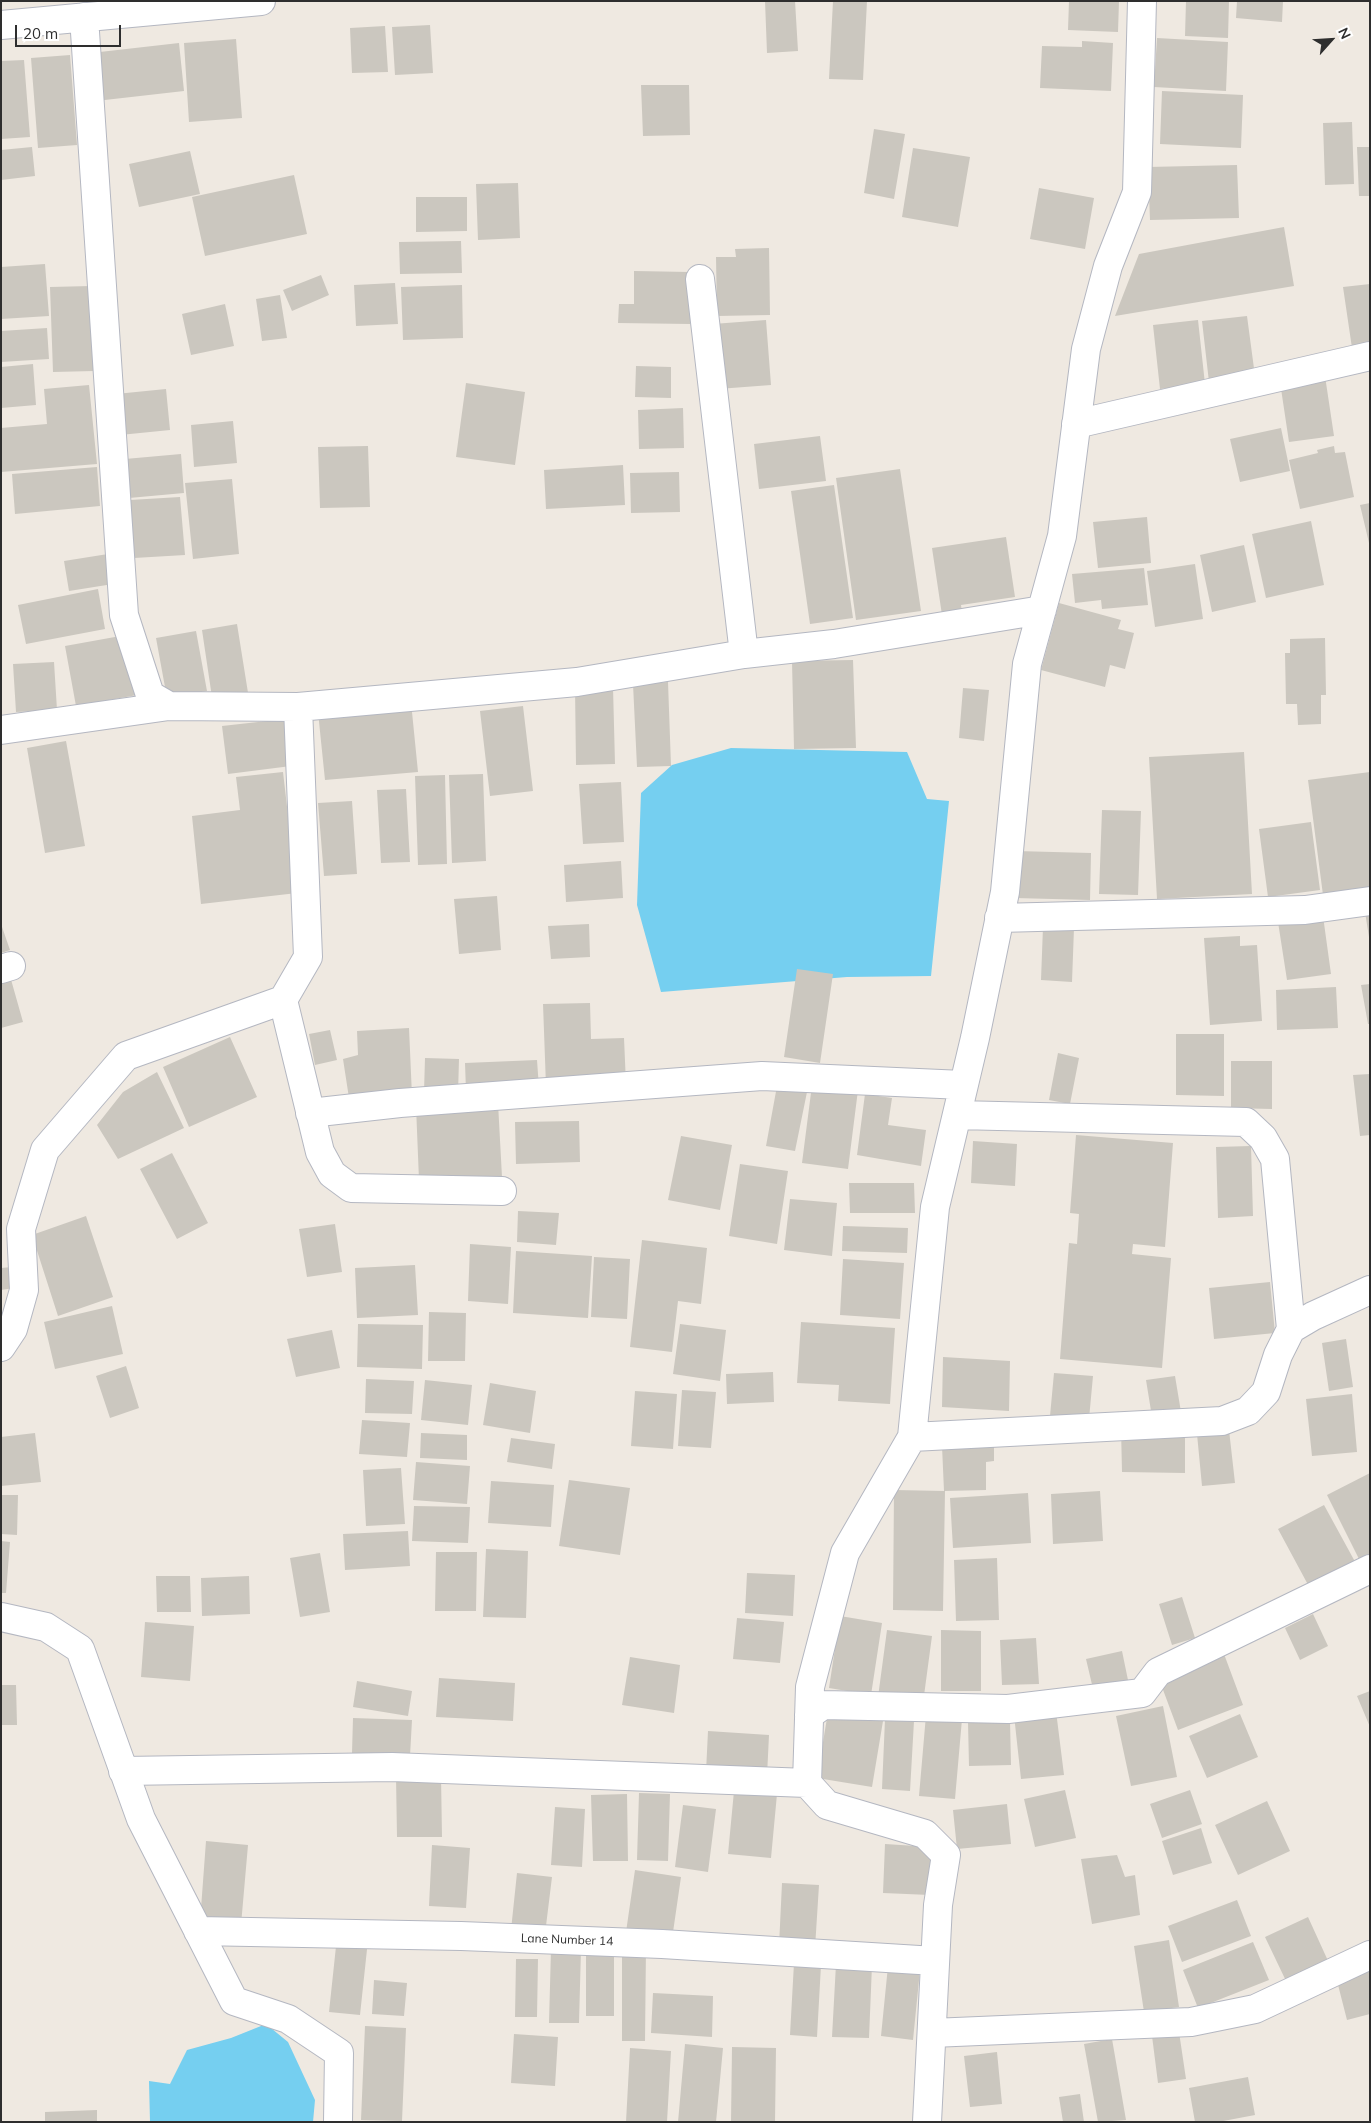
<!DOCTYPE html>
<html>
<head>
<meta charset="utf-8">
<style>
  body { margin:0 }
  #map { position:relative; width:1371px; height:2123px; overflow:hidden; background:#efe9e1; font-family:Mulish,sans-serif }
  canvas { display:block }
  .frame { position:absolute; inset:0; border:2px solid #2e2e2e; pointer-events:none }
  .north { position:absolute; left:1306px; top:15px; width:50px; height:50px; -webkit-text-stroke:4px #fff; paint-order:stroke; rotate:64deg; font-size:14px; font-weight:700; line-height:20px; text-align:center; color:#2e2e2e }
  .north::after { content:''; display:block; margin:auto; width:18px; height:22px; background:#2e2e2e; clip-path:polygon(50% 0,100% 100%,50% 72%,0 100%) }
  .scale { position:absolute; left:15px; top:25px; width:106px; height:22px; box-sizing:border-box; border:2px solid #2e2e2e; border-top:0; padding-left:6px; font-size:15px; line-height:18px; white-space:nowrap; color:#2e2e2e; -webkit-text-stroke:4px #fff; paint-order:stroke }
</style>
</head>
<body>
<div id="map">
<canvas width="1371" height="2123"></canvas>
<div class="frame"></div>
<div class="north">N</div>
<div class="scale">20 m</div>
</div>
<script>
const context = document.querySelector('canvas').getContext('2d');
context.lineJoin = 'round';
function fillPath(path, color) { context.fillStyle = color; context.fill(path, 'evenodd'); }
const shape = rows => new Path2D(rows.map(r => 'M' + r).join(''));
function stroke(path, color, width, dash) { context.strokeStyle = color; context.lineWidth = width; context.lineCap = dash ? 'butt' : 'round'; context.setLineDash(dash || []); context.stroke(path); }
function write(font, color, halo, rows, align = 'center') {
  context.font = font + ' Mulish,sans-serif'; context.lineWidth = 4; context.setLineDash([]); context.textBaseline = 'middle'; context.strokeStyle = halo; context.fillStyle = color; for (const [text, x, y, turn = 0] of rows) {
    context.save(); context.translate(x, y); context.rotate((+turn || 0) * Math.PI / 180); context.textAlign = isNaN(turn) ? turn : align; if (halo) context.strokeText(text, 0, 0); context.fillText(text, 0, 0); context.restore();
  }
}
fillPath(shape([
  [731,748,907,752,927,799,949,801,931,976,847,977,661,992,637,905,641,793,672,765],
  [266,2024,288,2042,315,2100,313,2122,150,2122,149,2081,170,2084,187,2050,231,2038]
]), '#75cff0');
fillPath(shape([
  [765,1,795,1,798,51,767,53],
  [833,1,867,1,863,80,829,79],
  [1069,1,1119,1,1118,32,1068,30],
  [1186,1,1229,1,1228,38,1185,36],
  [1237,1,1283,1,1282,22,1236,18],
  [430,25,433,73,395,75,392,27],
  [385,26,388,72,352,73,350,28],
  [1157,38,1228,42,1226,91,1154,87],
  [236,39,242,118,189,122,184,43],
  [1082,41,1113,43,1111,91,1040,88,1042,46,1082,47],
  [179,43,184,91,96,101,91,53],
  [70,55,77,145,38,148,31,58],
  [24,60,30,137,1,139,1,61],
  [641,85,689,85,690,135,643,136],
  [1162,91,1243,95,1241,148,1160,144],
  [1352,122,1354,184,1325,185,1323,123],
  [874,129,905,134,894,199,864,193],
  [32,147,35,176,1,180,1,150],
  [1357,147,1370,147,1370,196,1359,196],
  [913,148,970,157,958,227,902,217],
  [190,151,200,194,139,207,129,164],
  [1237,165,1239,218,1150,220,1148,167],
  [294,175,307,234,205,256,192,197],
  [518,183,520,238,478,240,476,184],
  [1039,188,1094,198,1085,249,1030,239],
  [416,197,467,197,467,231,416,232],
  [1284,227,1294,286,1115,316,1139,254],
  [461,241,462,273,400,274,399,242],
  [769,248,770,315,717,316,716,257,736,257,735,249],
  [45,264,49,316,1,319,1,267],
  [634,271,690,272,690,324,618,323,619,304,634,304],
  [321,275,329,295,292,311,283,290],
  [395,283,398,324,356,326,354,285],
  [1370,284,1370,346,1352,348,1343,287],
  [462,285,463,338,403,340,401,287],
  [91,286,94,371,53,372,50,287],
  [280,295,287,338,262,341,256,299],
  [225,304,234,346,191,355,182,314],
  [1247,316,1255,376,1209,382,1202,321],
  [766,320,771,385,718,389,713,324],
  [1198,320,1205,384,1160,389,1153,325],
  [47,328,49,359,1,362,1,331],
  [33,364,36,405,1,408,1,367],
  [636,366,671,367,671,398,635,397],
  [1325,376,1334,436,1289,442,1280,382],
  [466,383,525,392,515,465,456,457],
  [89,385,97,464,1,472,1,428,47,424,44,389],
  [166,389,170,430,120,435,116,394],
  [683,408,684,448,639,449,638,410],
  [233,421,237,463,194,467,191,425],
  [1281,428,1290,471,1240,482,1230,439],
  [820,436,826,481,759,489,754,444],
  [368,446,370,507,320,508,318,447],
  [1334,446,1335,453,1345,452,1354,497,1300,509,1289,460,1318,453,1317,450],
  [181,454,184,493,129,498,125,459],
  [623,465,625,505,546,509,544,470],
  [97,467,100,506,15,514,12,474],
  [900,469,921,611,856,620,836,478],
  [679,472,680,512,631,513,630,473],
  [232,479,239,554,193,559,185,483],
  [834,485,853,618,810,624,791,491],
  [180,497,185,555,134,558,130,500],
  [1370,503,1370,543,1369,543,1360,505],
  [1147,517,1151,563,1098,568,1093,522],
  [1311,521,1324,585,1266,598,1252,534],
  [1006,537,1015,597,961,605,962,612,942,615,932,548],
  [1244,545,1256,602,1212,612,1200,555],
  [108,554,113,584,69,591,64,561],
  [1195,564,1203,619,1155,627,1147,571],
  [1144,568,1148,605,1102,609,1101,600,1075,603,1072,574],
  [98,589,105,629,26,644,18,605],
  [1059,603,1121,620,1118,629,1134,633,1125,669,1110,665,1105,687,1041,670],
  [237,624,249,699,213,704,202,630],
  [196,631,207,691,167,698,156,638],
  [126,635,137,695,76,706,65,646],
  [1325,638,1326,695,1321,695,1321,724,1298,725,1297,704,1286,704,1285,653,1290,653,1290,639],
  [853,660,856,748,794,749,792,661],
  [54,662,57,710,16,712,13,664],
  [668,682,671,766,637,767,633,684],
  [575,687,613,687,615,764,576,765],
  [963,688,989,690,984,741,959,738],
  [411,702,418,772,325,780,318,712],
  [523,706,533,791,490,796,480,711],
  [285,719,291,766,228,774,222,726],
  [66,741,85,846,45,853,27,748],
  [1244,752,1252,894,1157,899,1149,757],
  [283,772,297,893,201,904,192,816,240,810,236,777],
  [1370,772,1370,889,1323,895,1308,780],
  [483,774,486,861,452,863,449,775],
  [445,775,447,864,418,865,415,776],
  [621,782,624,842,583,844,579,784],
  [406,789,410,862,381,863,377,790],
  [352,801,357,874,324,876,318,803],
  [1102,810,1141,811,1138,895,1099,894],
  [1311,822,1320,890,1268,897,1259,829],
  [1016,851,1091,853,1090,900,1015,898],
  [621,861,623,898,566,902,564,865],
  [497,896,501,950,459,954,454,899],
  [1370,911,1370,937,1369,937,1365,912],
  [1323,916,1331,974,1287,980,1278,922],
  [1,924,10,950,1,953],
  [589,924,590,957,551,959,548,926],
  [1043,927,1074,928,1072,982,1041,980],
  [1240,936,1240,946,1257,945,1262,1021,1210,1025,1204,938],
  [797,969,833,974,820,1063,784,1057],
  [10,976,23,1022,1,1028,1,978],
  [1370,984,1370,1024,1368,1024,1361,985],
  [1336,987,1338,1028,1277,1030,1276,990],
  [590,1003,591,1039,624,1038,626,1084,546,1086,543,1004],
  [409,1028,412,1096,349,1098,343,1059,358,1055,357,1031],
  [330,1030,337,1060,315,1065,309,1034],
  [1176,1034,1224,1034,1224,1096,1176,1095],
  [230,1037,257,1097,189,1127,163,1067],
  [1058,1053,1079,1058,1070,1104,1049,1100],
  [425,1058,459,1059,458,1094,424,1092],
  [537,1060,539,1088,466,1091,465,1063],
  [1231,1061,1272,1061,1272,1109,1231,1108],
  [157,1072,184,1128,118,1159,97,1125,123,1092],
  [1370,1074,1370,1135,1360,1136,1353,1075],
  [812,1085,858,1090,848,1169,802,1163],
  [777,1086,807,1092,795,1151,766,1146],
  [865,1094,892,1098,888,1125,926,1130,921,1166,857,1155],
  [498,1103,502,1177,419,1180,416,1106],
  [579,1121,580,1162,516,1164,515,1122],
  [1076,1135,1173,1143,1165,1247,1133,1244,1132,1254,1171,1258,1162,1368,1060,1359,1069,1243,1077,1244,1079,1214,1070,1213],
  [681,1136,732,1145,720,1210,668,1200],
  [973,1141,1017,1144,1015,1186,971,1183],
  [1251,1146,1253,1216,1218,1218,1216,1147],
  [172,1153,208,1223,177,1239,140,1169],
  [740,1164,788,1171,777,1244,729,1236],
  [849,1183,914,1183,915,1213,850,1213],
  [790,1199,837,1203,832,1256,784,1250],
  [518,1211,559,1213,556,1245,517,1242],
  [86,1216,113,1297,58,1316,32,1235],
  [335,1224,342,1272,307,1277,299,1229],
  [843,1226,908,1228,907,1253,842,1251],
  [642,1240,707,1248,701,1304,678,1301,672,1352,630,1347],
  [470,1244,511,1247,508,1304,468,1301],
  [516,1251,592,1256,588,1318,513,1313],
  [594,1257,630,1259,627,1319,591,1317],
  [843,1259,904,1263,900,1319,840,1315],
  [415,1265,418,1315,357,1318,355,1268],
  [12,1267,14,1288,1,1290,1,1268],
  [1270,1282,1275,1333,1214,1339,1209,1288],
  [112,1306,123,1354,55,1369,44,1322],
  [429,1312,466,1313,465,1361,428,1361],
  [801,1322,895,1328,890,1404,838,1401,839,1385,797,1383],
  [358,1324,423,1325,422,1369,357,1367],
  [680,1324,726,1330,720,1381,673,1374],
  [332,1330,340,1368,296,1377,287,1339],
  [1346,1339,1353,1387,1329,1391,1322,1343],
  [943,1357,1010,1361,1009,1411,942,1407],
  [126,1366,139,1408,110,1418,96,1376],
  [773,1372,774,1402,727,1404,726,1374],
  [1054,1373,1093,1376,1089,1419,1050,1416],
  [1175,1376,1182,1418,1153,1423,1146,1380],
  [366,1379,414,1381,412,1414,365,1413],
  [425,1380,472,1385,468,1425,421,1420],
  [490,1383,536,1391,530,1433,483,1425],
  [682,1390,716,1392,711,1448,678,1446],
  [635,1391,677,1394,673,1449,631,1446],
  [1352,1394,1357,1452,1312,1456,1306,1399],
  [362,1420,410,1423,407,1457,359,1454],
  [1121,1428,1185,1429,1185,1473,1122,1472],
  [1229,1430,1235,1483,1202,1486,1197,1434],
  [35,1433,41,1482,1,1486,1,1437],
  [421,1433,467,1435,467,1460,420,1458],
  [511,1438,555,1444,552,1469,507,1462],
  [994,1445,994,1461,986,1462,986,1490,944,1491,942,1446],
  [416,1462,470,1466,467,1504,413,1500],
  [401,1468,405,1524,366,1526,363,1470],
  [1370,1473,1370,1561,1362,1565,1327,1495],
  [569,1480,630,1488,620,1555,559,1546],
  [491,1481,554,1485,551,1527,488,1523],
  [894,1490,945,1491,943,1611,893,1610],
  [1100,1491,1103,1541,1053,1544,1051,1494],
  [1028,1493,1031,1543,953,1548,950,1498],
  [1,1495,18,1495,17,1535,1,1534],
  [1324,1505,1359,1569,1313,1594,1278,1529],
  [414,1506,470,1507,468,1543,412,1541],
  [408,1531,410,1566,345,1570,343,1534],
  [1,1541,10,1542,6,1593,1,1593],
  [486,1549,528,1551,526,1618,483,1617],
  [436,1552,477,1552,476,1611,435,1611],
  [320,1553,330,1612,300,1617,290,1558],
  [997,1558,999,1620,956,1621,954,1560],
  [747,1573,795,1575,793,1616,745,1613],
  [156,1576,190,1576,191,1612,157,1612],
  [249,1576,250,1614,202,1616,201,1578],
  [1182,1597,1195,1638,1172,1645,1159,1604],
  [1313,1614,1328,1646,1300,1660,1285,1628],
  [840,1616,882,1623,871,1695,829,1688],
  [737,1618,784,1622,780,1663,733,1659],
  [145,1622,194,1626,190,1681,141,1677],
  [887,1630,932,1636,923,1703,878,1697],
  [941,1630,981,1631,981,1691,941,1691],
  [1036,1638,1039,1684,1002,1685,1000,1640],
  [1122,1651,1129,1685,1094,1693,1086,1659],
  [1224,1654,1243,1705,1178,1730,1159,1679],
  [630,1657,680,1665,674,1713,622,1705],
  [439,1678,515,1683,513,1721,436,1717],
  [357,1681,412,1691,408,1716,353,1707],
  [1,1685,16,1685,17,1725,1,1725],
  [1370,1691,1370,1727,1357,1696],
  [1163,1706,1177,1777,1131,1786,1116,1716],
  [1056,1711,1064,1775,1021,1779,1014,1715],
  [828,1712,883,1721,872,1787,817,1778],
  [1240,1714,1258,1757,1207,1778,1189,1736],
  [926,1715,962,1719,955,1799,919,1796],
  [353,1718,412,1720,410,1756,352,1753],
  [885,1719,914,1721,910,1791,882,1789],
  [1010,1721,1011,1765,969,1766,968,1722],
  [708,1731,769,1735,767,1776,706,1772],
  [396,1776,441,1776,442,1837,397,1837],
  [1065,1790,1076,1838,1035,1847,1024,1799],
  [1190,1790,1202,1824,1162,1838,1150,1804],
  [734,1791,777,1794,771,1858,728,1854],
  [639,1793,670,1794,668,1861,637,1860],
  [627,1794,628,1861,593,1861,591,1795],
  [1267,1801,1290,1851,1238,1875,1215,1825],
  [1007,1804,1011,1844,957,1849,953,1810],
  [683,1805,716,1809,708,1872,675,1867],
  [555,1807,585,1809,582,1867,551,1865],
  [1201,1828,1212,1863,1173,1875,1162,1841],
  [206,1841,248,1845,241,1925,200,1922],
  [885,1844,932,1847,930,1895,883,1893],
  [432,1845,470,1848,466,1908,429,1906],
  [1117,1855,1125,1877,1135,1875,1140,1915,1092,1924,1081,1859],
  [635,1870,681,1877,672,1939,626,1932],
  [517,1873,552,1877,545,1934,511,1930],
  [782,1883,819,1885,815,1948,779,1946],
  [1237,1900,1251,1936,1182,1962,1168,1926],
  [1308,1917,1329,1963,1287,1983,1265,1937],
  [337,1937,368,1940,360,2015,329,2012],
  [1169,1940,1179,2007,1144,2012,1134,1946],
  [1253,1942,1269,1980,1198,2008,1183,1970],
  [622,1946,646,1946,645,2041,622,2041],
  [551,1949,581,1949,579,2023,549,2023],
  [586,1956,614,1956,614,2016,586,2016],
  [516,1959,538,1959,537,2017,515,2017],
  [794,1963,821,1965,817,2037,790,2035],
  [836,1964,872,1965,869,2038,832,2037],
  [888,1966,920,1970,913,2040,881,2036],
  [1370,1968,1370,2014,1347,2020,1336,1977],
  [374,1980,407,1983,404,2016,372,2014],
  [653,1993,713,1996,712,2037,651,2033],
  [365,2026,406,2028,402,2121,361,2120],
  [1179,2032,1186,2079,1158,2083,1152,2036],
  [514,2034,558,2037,555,2086,511,2083],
  [1112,2039,1126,2120,1098,2122,1084,2044],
  [685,2044,723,2048,716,2122,678,2122],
  [732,2047,776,2048,775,2122,731,2122],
  [630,2048,671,2051,667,2122,626,2122],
  [997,2052,1002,2104,970,2107,964,2056],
  [1248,2077,1255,2115,1218,2122,1195,2122,1189,2088],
  [1080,2094,1084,2122,1063,2122,1059,2097],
  [97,2110,97,2122,45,2122,45,2112]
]), '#cbc7bf');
const minor = shape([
  [84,17,124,615,150,695,169,706],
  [1,25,261,1],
  [700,279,744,654],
  [1076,424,1370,356],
  [1,730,169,706,298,707,577,682,744,654,834,644,1042,610],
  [999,918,1305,910,1370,901],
  [1,969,11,966],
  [283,1000,320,1152,332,1174,351,1188,502,1191],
  [310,1113,400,1103,762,1076,963,1085],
  [957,1115,1246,1122,1263,1138,1275,1159,1291,1329],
  [1,1347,13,1329,24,1290,21,1229,45,1150,126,1056,283,1000,308,957,298,707],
  [912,1437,1222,1421,1248,1411,1266,1392,1278,1355,1291,1329,1313,1316,1370,1290],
  [1,1617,46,1627,80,1649,141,1819,234,2001,288,2019,339,2053,338,2122],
  [809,1715,823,1705,1008,1709,1142,1693,1158,1672,1370,1569],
  [123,1771,392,1767,807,1783],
  [198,1931,461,1936,662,1944,935,1961],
  [932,2033,1191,2022,1255,2009,1370,1955],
  [927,2122,938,1905,946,1855,925,1834,827,1805,807,1783,810,1687,845,1553,912,1437,935,1207,975,1038,1005,892,1027,664,1062,536,1086,349,1108,266,1137,192,1142,1]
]);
stroke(minor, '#b4b7c1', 30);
stroke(minor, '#fff', 28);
write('12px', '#2e2e2e', '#fff', [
  ["Lane Number 14",567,1940,2]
]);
</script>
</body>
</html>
